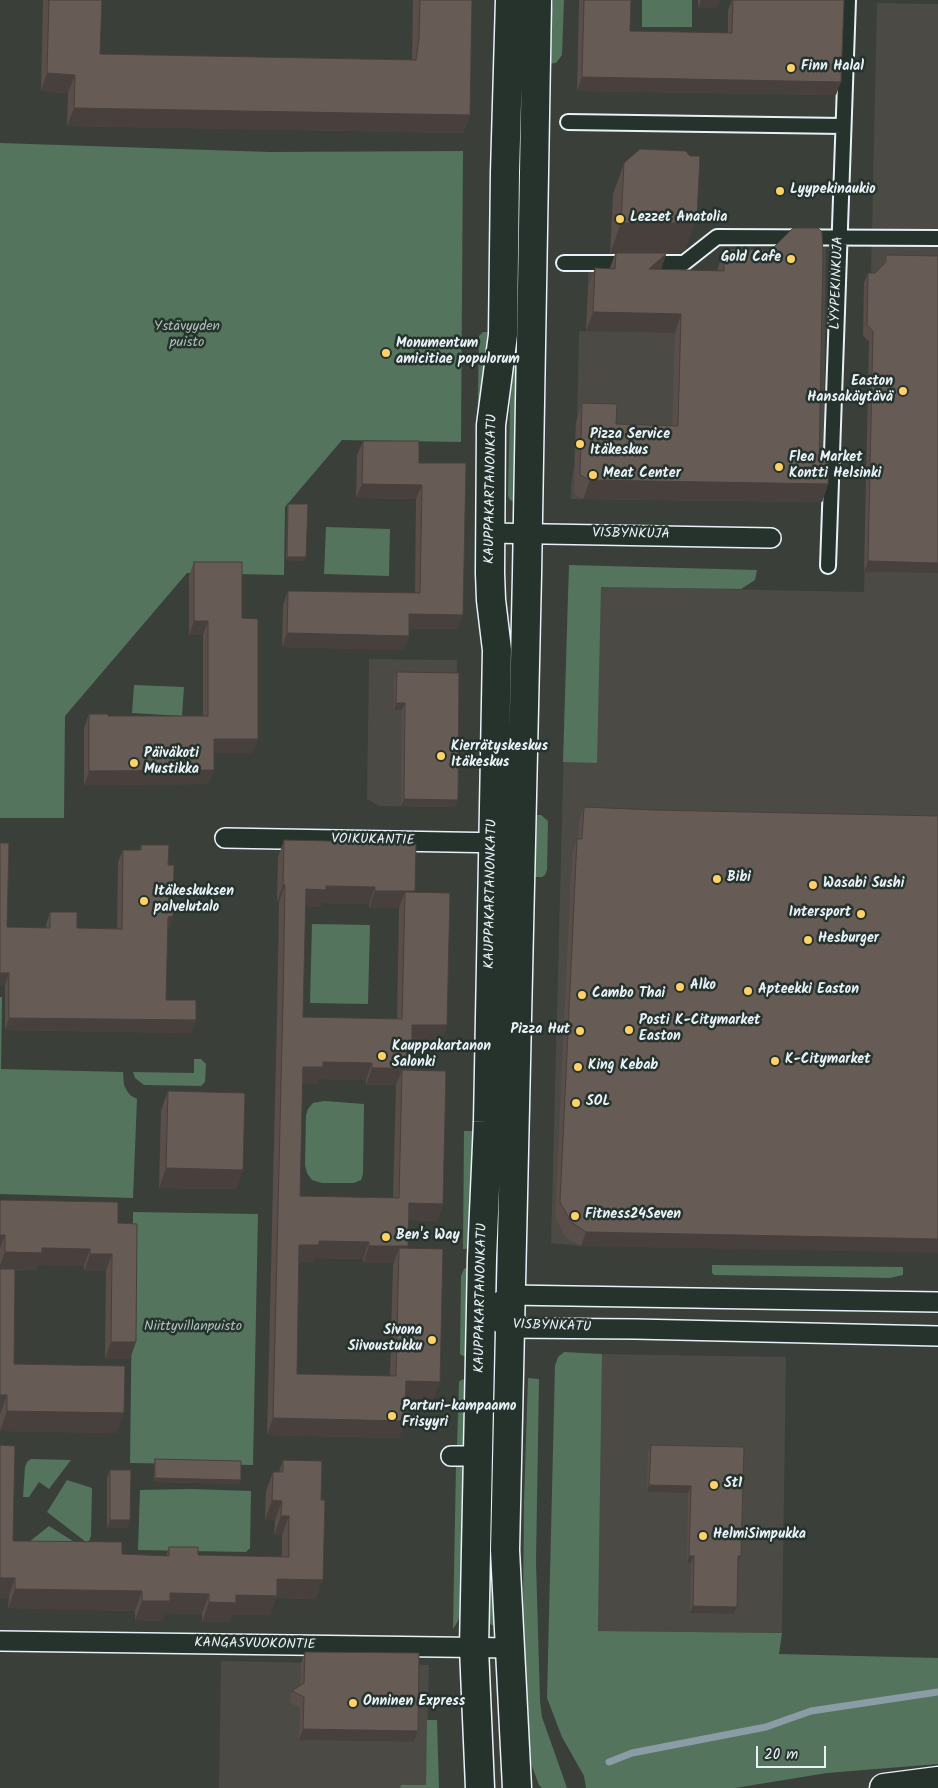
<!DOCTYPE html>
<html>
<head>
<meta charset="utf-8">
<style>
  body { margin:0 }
  #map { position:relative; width:938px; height:1788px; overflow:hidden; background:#3a3f39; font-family:Kalam,sans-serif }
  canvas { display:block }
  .scale { position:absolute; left:756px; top:1746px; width:70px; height:22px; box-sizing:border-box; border:2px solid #e8f1f8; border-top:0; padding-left:6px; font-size:15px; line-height:18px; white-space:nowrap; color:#e8f1f8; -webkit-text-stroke:4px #26332d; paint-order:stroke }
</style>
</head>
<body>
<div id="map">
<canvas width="938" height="1788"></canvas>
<div class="scale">20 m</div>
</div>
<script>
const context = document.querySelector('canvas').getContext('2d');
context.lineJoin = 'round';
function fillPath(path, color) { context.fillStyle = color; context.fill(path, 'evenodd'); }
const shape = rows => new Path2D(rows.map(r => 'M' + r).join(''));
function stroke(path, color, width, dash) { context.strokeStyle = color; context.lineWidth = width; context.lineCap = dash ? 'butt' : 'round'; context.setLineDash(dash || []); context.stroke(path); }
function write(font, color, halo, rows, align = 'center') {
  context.font = font + ' Kalam,sans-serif'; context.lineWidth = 5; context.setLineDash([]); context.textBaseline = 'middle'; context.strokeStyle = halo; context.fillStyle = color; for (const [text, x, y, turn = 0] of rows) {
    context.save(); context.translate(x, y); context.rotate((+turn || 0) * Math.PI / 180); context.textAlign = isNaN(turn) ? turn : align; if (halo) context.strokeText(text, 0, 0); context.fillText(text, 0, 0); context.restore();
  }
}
fillPath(shape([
  [877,3,938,4,938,1252,581,1246,551,1243,568,586,864,592],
  [811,246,826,246,823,502,571,499,571,484,574,466,576,422,577,421,579,331,645,332,588,287,588,264,667,288,717,289,718,268,764,269],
  [369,659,457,660,455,807,379,806,367,799],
  [602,1354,786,1357,782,1633,598,1631],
  [221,1661,429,1665,426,1786,401,1785,400,1788,219,1788]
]), '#4b4a45');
fillPath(shape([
  [553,0,564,0,562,55,556,63,546,64],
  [642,0,692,0,692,27,642,27],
  [0,143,270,152,463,151,461,442,342,440,285,507,284,575,187,573,65,716,64,818,0,818],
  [515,186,527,187,515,502,510,500,508,496],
  [483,332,491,332,480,566,475,561,479,336],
  [326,527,390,529,389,576,324,574],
  [569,565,757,570,755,580,741,589,601,587,597,763,563,762],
  [134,685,184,687,182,716,132,713],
  [530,815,541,815,548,821,547,870,545,875,542,877,528,877],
  [312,924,370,925,368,1004,310,1003],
  [0,997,2,997,1,1069,123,1072,124,1085,127,1091,130,1095,137,1099,133,1198,0,1194],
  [194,1059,201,1059,206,1064,205,1082,201,1086,144,1085,135,1078,133,1072,194,1073],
  [324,1101,364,1104,363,1174,361,1180,354,1183,322,1183,312,1180,307,1173,305,1165,306,1115,308,1109,313,1103],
  [464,1131,473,1131,471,1248,463,1249],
  [133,1212,258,1214,253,1465,130,1463],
  [471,1265,471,1355,463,1356,460,1354,461,1276,464,1269],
  [712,1265,903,1267,903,1275,890,1278,714,1275,712,1273],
  [564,1352,602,1354,598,1631,782,1633,779,1654,938,1658,938,1764,827,1773,735,1788,586,1788,584,1776,562,1737,547,1698,555,1366,558,1357],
  [469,1378,466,1447,457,1446,459,1382,461,1380],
  [492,1378,503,1378,498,1622,494,1626,490,1624,489,1609],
  [528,1378,539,1379,536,1562,540,1701,542,1717,567,1788,542,1788,539,1785,529,1758,523,1613,524,1502],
  [31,1459,71,1460,49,1489,39,1482,29,1497,23,1497,25,1467,27,1462],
  [456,1464,465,1464,461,1611,458,1621,453,1629],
  [67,1480,92,1488,91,1536,89,1541,86,1542,47,1512],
  [191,1489,251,1491,250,1548,246,1552,138,1550,140,1490],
  [49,1526,76,1543,29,1542],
  [427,1720,437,1720,439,1788,400,1788,401,1785,426,1785]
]), '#54745d');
stroke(shape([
  [609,1762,632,1753,766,1727,811,1711,938,1692]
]), '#8a9da6', 7);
const pedestrian = shape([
  [568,122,843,126],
  [564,263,684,263,717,237,938,238],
  [828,566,848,0]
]);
const minor = shape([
  [490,533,771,538],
  [225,838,505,843],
  [481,1313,510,1295,938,1302],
  [500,1323,510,1328,635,1329,938,1336],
  [451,1456,478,1456],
  [0,1641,511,1648]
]);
const secondary = shape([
  [480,1788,474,1648,482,1258,488,1122,497,650,491,600,490,573,491,425,503,335,505,173,510,0],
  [517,1788,505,1550,527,574,537,0]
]);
const primary = shape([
  [884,1788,938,1781]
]);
stroke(pedestrian, '#e8f1f8', 18);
stroke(minor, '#e8f1f8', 22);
stroke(secondary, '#e8f1f8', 31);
stroke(primary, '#e8f1f8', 31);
stroke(pedestrian, '#26332d', 14);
stroke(minor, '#26332d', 19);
stroke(secondary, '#26332d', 28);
stroke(primary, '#26332d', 28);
fillPath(shape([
  [43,0,102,0,100,54,412,60,413,0,472,0,470,115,463,133,67,126,68,93,41,91],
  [579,0,631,0,630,31,728,33,728,10,732,0,844,0,836,95,577,91],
  [698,0,719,0,716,8,698,8],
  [624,163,686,248,679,254,666,254,661,269,718,271,718,268,724,249,819,462,828,484,822,502,583,499,574,494,576,422,582,403,616,424,672,426,675,333,586,331,588,287,595,268,610,268,615,254,610,254,613,194],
  [886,255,938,573,864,572,869,341,863,336,864,283,868,273,875,273,883,265],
  [363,441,419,463,458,629,409,629,409,636,403,650,282,647,283,605,288,591,415,593,416,499,356,498,357,455],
  [288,504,305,561,286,560,287,508],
  [194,562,242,618,258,739,252,753,214,753,209,784,84,785,84,728,89,714,108,716,203,716,203,635,189,635,189,576],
  [397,672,455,807,401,806,402,710,394,710,394,679],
  [584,807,654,810,938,816,581,1246,565,1237,555,1216,572,853,577,839,578,839,579,821],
  [284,840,414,892,447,1025,441,1042,412,1042,411,1070,443,1204,437,1221,409,1220,407,1248,434,1399,406,1398,405,1421,399,1438,267,1435,277,1016,279,902,277,902,278,857],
  [321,903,369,904,369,908,399,908,397,1019,303,1017,305,906,320,907],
  [318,1079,366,1080,366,1085,396,1085,393,1198,300,1196,302,1084,317,1084],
  [315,1258,363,1259,363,1263,394,1263,393,1265,390,1376,297,1374,299,1262,313,1262],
  [0,843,7,927,46,928,46,925,50,912,77,928,117,929,118,862,123,850,139,850,141,845,168,865,173,916,169,929,167,929,166,1000,196,1020,191,1033,5,1030,5,985,0,985],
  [168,1091,243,1170,236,1189,159,1188,161,1110],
  [0,1200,118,1223,130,1359,105,1359,106,1271,84,1271,84,1266,38,1265,36,1270,15,1270,14,1364,117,1433,0,1431],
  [651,1445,744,1447,738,1563,737,1607,734,1614,690,1613,691,1563,687,1563,688,1493,647,1492,648,1452],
  [155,1459,240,1484,154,1482,154,1463],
  [283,1460,316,1599,276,1598,270,1615,232,1615,229,1622,202,1622,202,1614,165,1613,162,1621,135,1620,135,1611,8,1608,13,1541,122,1554,166,1556,169,1547,198,1555,282,1557,282,1535,274,1535,275,1520,265,1520,266,1491,273,1472,279,1472],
  [110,1470,128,1528,107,1528,107,1478],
  [305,1652,418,1731,414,1742,299,1740,300,1708,289,1702,292,1691,300,1686,301,1663]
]), '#594e49');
fillPath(shape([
  [701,0,719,0,716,8,698,8],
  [47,73,75,75,68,93,41,91],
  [582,77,841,82,836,95,577,91],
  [74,108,470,115,463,133,67,126],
  [697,217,686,248,679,254,666,254,660,272,649,269,665,254,610,254,621,223],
  [593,312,681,314,675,333,586,331],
  [590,480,828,484,822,502,583,499],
  [362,484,422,485,416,499,356,498],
  [287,557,306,557,305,561,286,560],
  [868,561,938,563,938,573,864,572],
  [409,614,463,615,458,629,404,629],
  [194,621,208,621,203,635,189,635],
  [287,633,409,636,403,650,282,647],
  [396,703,405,703,402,710,394,710],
  [214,739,258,739,252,753,209,753],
  [214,770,209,784,84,785,89,771],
  [404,799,458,800,455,807,401,806],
  [283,885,285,885,279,902,277,902],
  [326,886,375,887,369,904,321,903,320,907,299,906,306,889],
  [375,891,415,891,408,908,405,892,399,908,369,908],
  [173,916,169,929,163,929,168,917],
  [0,973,9,973,5,985,0,985],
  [9,1018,196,1020,191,1033,5,1030],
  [412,1025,447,1025,441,1042,406,1041],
  [323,1062,372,1063,366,1080,318,1079,317,1084,297,1084,303,1067],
  [372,1068,412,1068,405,1085,402,1070,396,1085,366,1085],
  [166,1168,243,1170,236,1189,159,1188],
  [409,1203,443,1204,437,1221,403,1220],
  [586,1232,938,1239,938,1253,581,1246],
  [0,1235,5,1235,0,1248],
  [319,1241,369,1242,363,1259,315,1258,313,1262,293,1262,299,1245],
  [369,1246,408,1246,402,1263,399,1248,394,1263,363,1263],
  [42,1248,90,1249,84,1266,38,1265,36,1270,0,1269,0,1265,5,1252],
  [90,1254,112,1254,106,1271,84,1271],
  [111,1342,136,1342,130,1359,105,1359],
  [406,1381,440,1382,434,1399,400,1398],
  [0,1395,7,1395,0,1414],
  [7,1411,124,1413,117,1433,0,1431],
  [273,1418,405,1421,399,1438,267,1435],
  [155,1478,241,1480,240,1484,154,1482],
  [649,1485,691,1486,688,1493,647,1492],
  [272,1500,282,1501,275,1520,265,1520],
  [281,1516,289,1516,282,1535,274,1535],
  [110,1520,130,1520,128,1528,107,1528],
  [689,1556,694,1556,691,1563,687,1563],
  [738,1556,741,1556,738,1563,735,1563],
  [0,1578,15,1578,8,1598,0,1598],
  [277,1579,323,1580,316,1599,276,1598,270,1615,232,1615,229,1622,202,1622,209,1602],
  [15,1589,142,1591,135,1611,8,1608],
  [170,1593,209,1594,202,1614,165,1613,162,1621,135,1620,142,1601],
  [693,1606,737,1607,734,1614,690,1613],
  [303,1729,418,1731,414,1742,299,1740]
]), '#48403c');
const building = shape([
  [49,0,102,0,100,54,416,60,419,38,420,0,472,0,470,115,74,108,75,75,47,73,49,0],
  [584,0,631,0,630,31,732,33,733,0,844,0,841,82,582,77,584,0],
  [640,149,686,151,690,156,700,156,697,217,690,223,621,223,624,163,640,149],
  [793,228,818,228,822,232,823,255,819,462,829,462,828,484,590,480,580,475,582,403,617,404,616,424,678,426,681,314,593,312,595,268,615,269,616,253,667,253,649,269,724,271,724,249,771,250,793,228],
  [886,255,938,256,938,563,868,561,873,331,867,325,868,273,875,273,886,262,886,255],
  [363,441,419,441,419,463,466,463,463,615,409,614,409,636,287,633,288,591,420,593,422,485,362,484,363,441],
  [288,504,308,504,306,557,287,557,288,504],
  [194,562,242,562,242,618,258,619,258,739,214,739,214,770,89,771,89,714,108,714,108,716,208,716,208,621,194,621,194,562],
  [397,672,459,673,458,800,404,799,405,703,396,703,397,672],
  [584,807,654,810,938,816,938,1239,586,1232,571,1222,560,1202,577,839,582,839,584,807],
  [284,840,416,843,415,891,375,891,375,887,326,886,326,890,306,889,303,1017,402,1019,405,892,450,893,447,1025,412,1025,412,1068,372,1068,372,1063,323,1062,323,1067,303,1067,300,1196,399,1198,402,1070,446,1071,443,1204,409,1203,408,1246,369,1246,369,1242,319,1241,319,1245,299,1245,297,1374,396,1376,399,1248,443,1249,440,1382,406,1381,405,1421,273,1418,283,1000,285,885,283,885,284,840],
  [0,843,9,843,7,927,50,928,50,912,77,912,77,928,122,929,123,850,141,850,141,845,169,845,168,865,174,865,173,916,168,917,166,1000,196,1000,196,1020,9,1018,9,973,0,973,0,843],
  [168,1091,245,1093,243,1170,166,1168,168,1091],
  [0,1200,118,1202,118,1223,137,1224,136,1342,111,1342,112,1254,90,1254,90,1249,42,1248,42,1253,5,1252,5,1235,0,1235,0,1200],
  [0,1269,15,1269,14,1364,125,1366,124,1413,7,1411,7,1395,0,1395,0,1269],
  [0,1445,15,1446,13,1541,122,1542,122,1554,169,1556,169,1547,198,1547,198,1555,289,1557,289,1516,281,1516,282,1501,272,1500,273,1472,283,1472,283,1460,322,1461,321,1500,325,1500,323,1580,277,1579,277,1596,236,1595,236,1603,209,1602,209,1594,170,1593,170,1601,142,1601,142,1591,15,1589,15,1578,0,1578,0,1445],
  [651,1445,744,1447,741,1556,738,1556,737,1607,693,1606,694,1556,689,1556,691,1486,649,1485,651,1445],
  [155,1459,241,1461,241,1480,155,1478,155,1459],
  [110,1470,131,1470,130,1520,110,1520,110,1470],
  [305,1652,419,1653,418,1731,303,1729,304,1697,292,1691,304,1683,305,1652]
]);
fillPath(building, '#675b55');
stroke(building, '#48403c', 1);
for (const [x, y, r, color] of [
  [791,68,5,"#ffd166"],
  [780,191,5,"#ffd166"],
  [620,219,5,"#ffd166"],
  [791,259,5,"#ffd166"],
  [386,353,5,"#ffd166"],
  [903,391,5,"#ffd166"],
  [580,444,5,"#ffd166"],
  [779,467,5,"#ffd166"],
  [593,475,5,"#ffd166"],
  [441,756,5,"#ffd166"],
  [134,763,5,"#ffd166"],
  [717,879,5,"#ffd166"],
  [813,885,5,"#ffd166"],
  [144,901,5,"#ffd166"],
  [861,914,5,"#ffd166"],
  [808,940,5,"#ffd166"],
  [680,987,5,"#ffd166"],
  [748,991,5,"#ffd166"],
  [582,995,5,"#ffd166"],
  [629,1030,5,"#ffd166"],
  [580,1031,5,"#ffd166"],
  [382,1056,5,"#ffd166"],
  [775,1061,5,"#ffd166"],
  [578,1067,5,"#ffd166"],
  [576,1103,5,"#ffd166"],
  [575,1216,5,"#ffd166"],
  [386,1237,5,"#ffd166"],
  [432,1340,5,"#ffd166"],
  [392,1416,5,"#ffd166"],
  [714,1485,5,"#ffd166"],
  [703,1536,5,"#ffd166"],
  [353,1703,5,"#ffd166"]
]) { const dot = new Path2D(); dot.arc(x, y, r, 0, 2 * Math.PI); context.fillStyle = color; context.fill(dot); stroke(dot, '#26332d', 2); }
write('bold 14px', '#e8f1f8', '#26332d', [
  ["Finn Halal",801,68],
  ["Lyypekinaukio",790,191],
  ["Lezzet Anatolia",630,219],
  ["Gold Cafe",781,259,"right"],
  ["Monumentum",396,345],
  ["amicitiae populorum",396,361],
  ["Easton",893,383,"right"],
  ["Hansakäytävä",893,399,"right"],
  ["Pizza Service",590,436],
  ["Itäkeskus",590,452],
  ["Flea Market",789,459],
  ["Kontti Helsinki",789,475],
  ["Meat Center",603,475],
  ["Kierrätyskeskus",451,748],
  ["Itäkeskus",451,764],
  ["Päiväkoti",144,755],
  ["Mustikka",144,771],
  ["Bibi",727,879],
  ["Wasabi Sushi",823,885],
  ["Itäkeskuksen",154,893],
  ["palvelutalo",154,909],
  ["Intersport",851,914,"right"],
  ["Hesburger",818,940],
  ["Alko",690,987],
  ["Apteekki Easton",758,991],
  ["Cambo Thai",592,995],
  ["Posti K-Citymarket",639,1022],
  ["Easton",639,1038],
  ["Pizza Hut",570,1031,"right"],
  ["Kauppakartanon",392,1048],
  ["Salonki",392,1064],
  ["K-Citymarket",785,1061],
  ["King Kebab",588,1067],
  ["SOL",586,1103],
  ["Fitness24Seven",585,1216],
  ["Ben's Way",396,1237],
  ["Sivona",422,1332,"right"],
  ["Siivoustukku",422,1348,"right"],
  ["Parturi-kampaamo",402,1408],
  ["Frisyyri",402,1424],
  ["St1",724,1485],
  ["HelmiSimpukka",713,1536],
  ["Onninen Express",363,1703]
], 'left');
write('14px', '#e8f1f8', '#26332d', [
  ["LYYPEKINKUJA",838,283,-88],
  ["KAUPPAKARTANONKATU",492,489,-89],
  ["VISBYNKUJA",631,535,1],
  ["VOIKUKANTIE",373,841,1],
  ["KAUPPAKARTANONKATU",492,894,-89],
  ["KAUPPAKARTANONKATU",482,1298,-89],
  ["VISBYNKATU",552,1327,2],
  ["KANGASVUOKONTIE",255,1645,1]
]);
write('14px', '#adbfba', '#26332d', [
  ["Ystävyyden",187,328],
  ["puisto",187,344],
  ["Niittyvillanpuisto",193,1328]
]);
</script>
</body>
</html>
